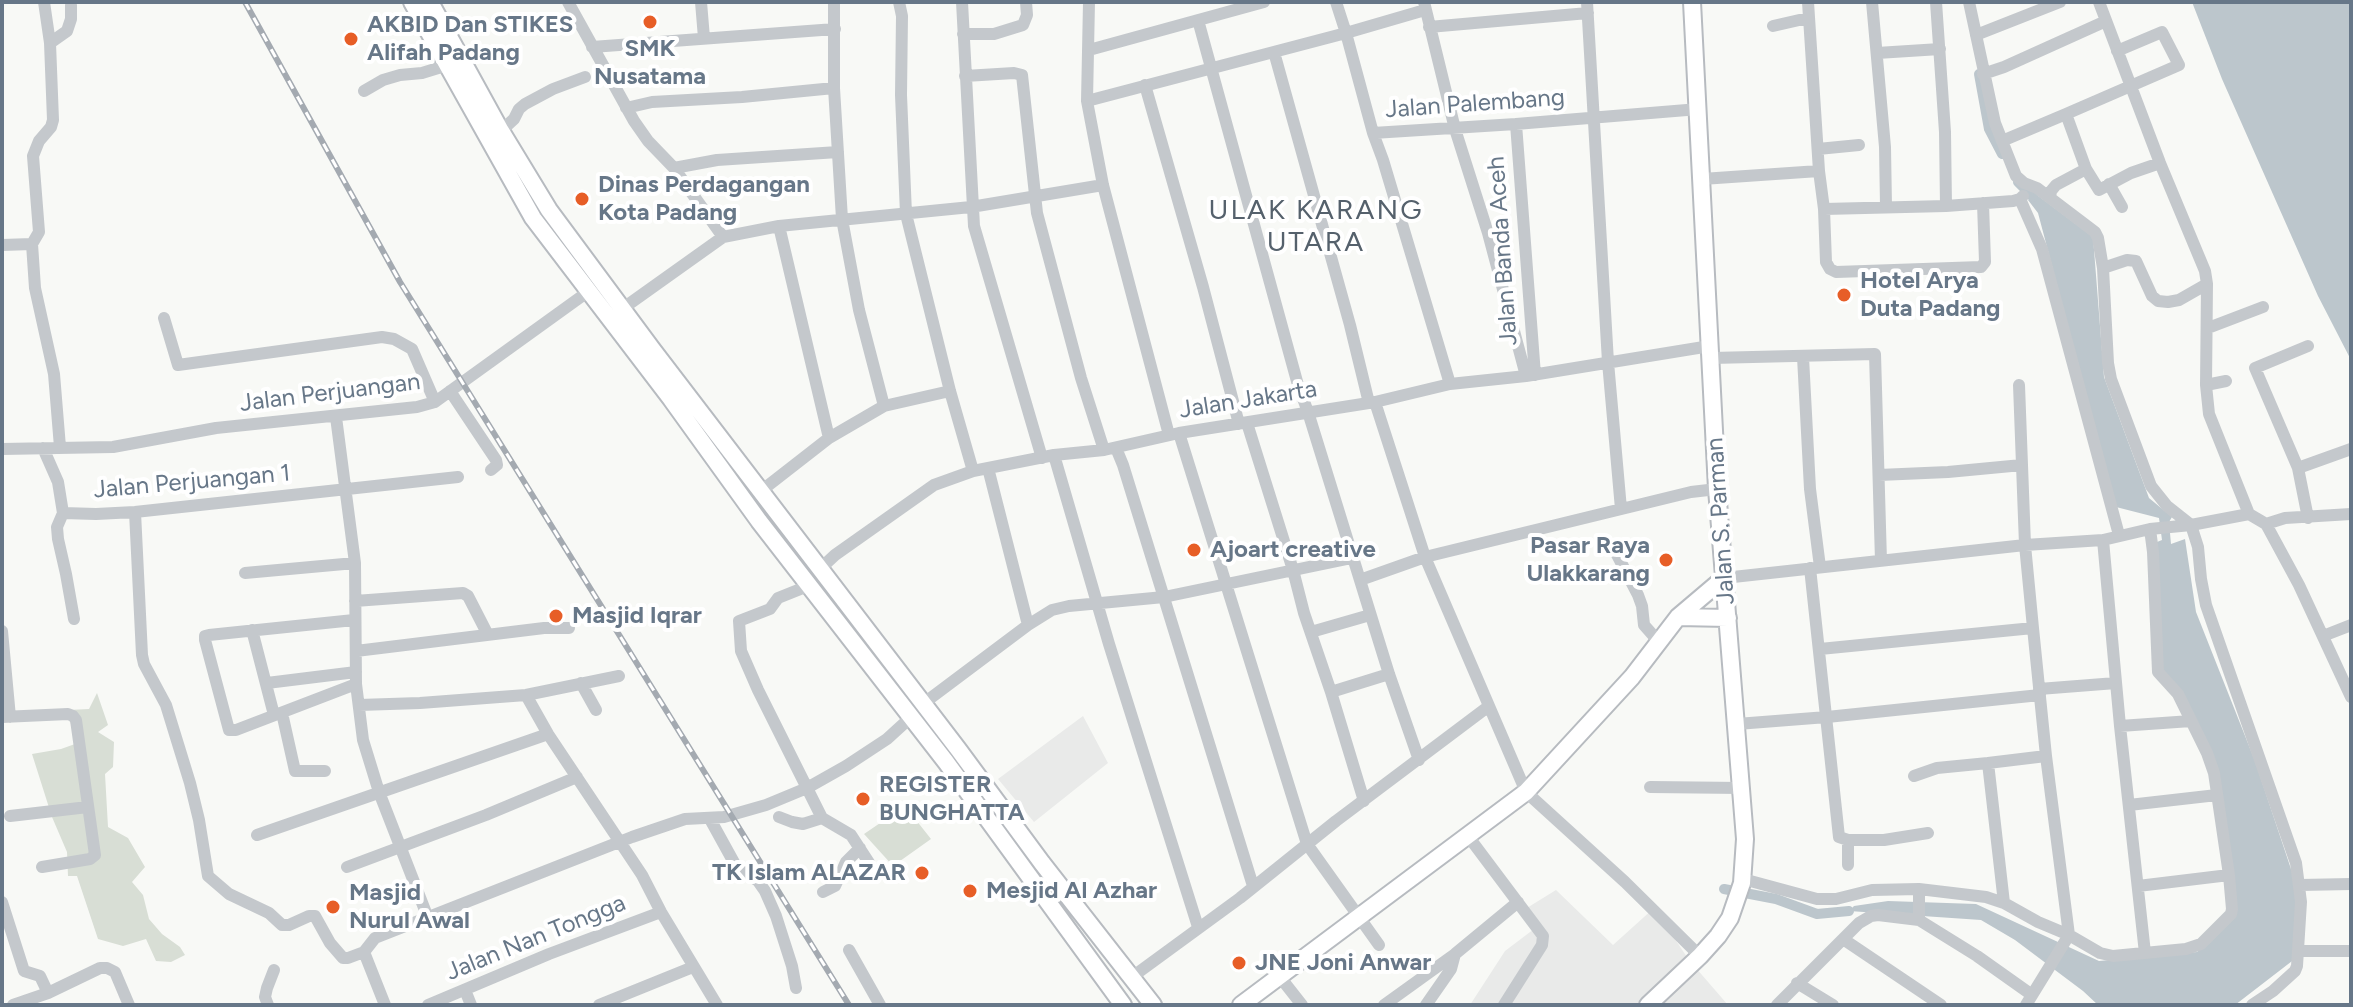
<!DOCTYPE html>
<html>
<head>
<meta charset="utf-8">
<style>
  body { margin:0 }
  #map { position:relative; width:2353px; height:1007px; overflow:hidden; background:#f8f9f6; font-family:Figtree,sans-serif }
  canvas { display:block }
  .frame { position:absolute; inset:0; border:4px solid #677788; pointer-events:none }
</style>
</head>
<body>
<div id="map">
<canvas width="2353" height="1007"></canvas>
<div class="frame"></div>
</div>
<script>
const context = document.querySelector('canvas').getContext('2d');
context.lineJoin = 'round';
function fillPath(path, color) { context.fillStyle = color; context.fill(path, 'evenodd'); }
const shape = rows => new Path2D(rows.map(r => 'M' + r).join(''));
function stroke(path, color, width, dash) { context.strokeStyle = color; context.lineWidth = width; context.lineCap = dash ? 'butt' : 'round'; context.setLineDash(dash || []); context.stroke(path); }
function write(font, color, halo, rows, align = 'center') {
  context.font = font + ' Figtree,sans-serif'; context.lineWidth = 8; context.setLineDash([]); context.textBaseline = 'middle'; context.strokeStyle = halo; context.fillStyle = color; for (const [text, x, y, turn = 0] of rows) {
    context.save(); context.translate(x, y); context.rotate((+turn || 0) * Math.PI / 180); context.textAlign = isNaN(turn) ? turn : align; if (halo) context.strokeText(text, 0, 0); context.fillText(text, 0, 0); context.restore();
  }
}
fillPath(shape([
  [1083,716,1108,763,1034,822,998,779],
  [1556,890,1613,945,1654,908,1689,960,1728,1005,1470,1005,1505,951,1538,926,1522,911]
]), '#e9eae9');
fillPath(shape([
  [97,693,108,725,98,732,114,742,113,767,105,774,108,827,128,838,145,867,132,882,143,895,149,919,162,934,180,947,185,955,171,962,156,961,146,939,123,946,98,939,77,876,68,876,67,852,52,817,32,754,61,749,75,744,68,710,89,709],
  [905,806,931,839,893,866,864,834]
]), '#d8ded5');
fillPath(shape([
  [2192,2,2351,2,2351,360,2318,296,2222,79],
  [2037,195,2093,237,2104,377,2149,498,2172,517,2169,522,2171,544,2185,539,2196,612,2255,761,2295,881,2296,958,2235,1005,2098,1005,2083,991,2015,940,1981,920,1849,911,1854,906,1888,901,1976,904,2099,961,2197,952,2222,930,2236,911,2216,767,2159,673,2157,542,2162,540,2159,518,2116,507,2038,213,2028,200]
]), '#bcc6cc');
stroke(shape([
  [1979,74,1989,129,2002,154],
  [2018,182,2033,197],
  [1724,889,1776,899,1817,914,1849,911]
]), '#bcc6cc', 10);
const major = shape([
  [412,2,533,218,671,399,759,521,946,762,1123,1005],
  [430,2,501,131,549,210,652,349,958,749,1042,863,1153,1005],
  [1678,617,1728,618],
  [1241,1005,1526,792,1632,677,1678,617,1724,578],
  [1648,1005,1700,956,1718,936,1730,918,1742,883,1745,839,1717,489,1692,2]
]);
stroke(major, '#b7bbc0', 20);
stroke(shape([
  [568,2,634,121,648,141,674,168,723,237],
  [701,2,704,38],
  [834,2,834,88,842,219,859,310,884,406],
  [899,2,902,16,901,95,906,214,950,391,973,471],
  [962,2,974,226,1042,458],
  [1336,2,1346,33,1425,10],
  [1424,2,1455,129,1488,233,1526,376],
  [1587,2,1608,362,1621,509],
  [1808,2,1819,171,1824,209,1826,262,1830,269,1836,272,1981,267,1985,262,1983,203],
  [1872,2,1885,147,1886,206],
  [1936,2,1945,132,1946,206],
  [1969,2,1995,123,2016,176,2024,183,2037,188,2095,232,2098,238,2103,268,2108,363,2111,379,2151,486,2167,506,2191,525,2198,547,2201,579,2206,605,2296,863,2301,902,2297,966,2295,971,2273,991,2252,1005],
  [2099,2,2160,163,2205,271,2207,284,2206,385,2209,414,2249,514],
  [1198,20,1298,385,1308,412,1389,674,1419,760],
  [1773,26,1808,18],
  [1429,27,1588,13],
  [963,34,994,34,1023,25,1027,15,1026,2],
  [1976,35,2060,2],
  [50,43,67,31,71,19,71,5],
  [592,47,835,29],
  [1089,50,1264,2],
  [1274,52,1350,325,1369,403],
  [1877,53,1940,49],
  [1983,74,2004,67,2106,21],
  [965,76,1014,73,1022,75,1037,213,1081,378,1104,450],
  [1145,85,1203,287,1239,424],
  [364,91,383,80,400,75,422,73,448,65],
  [1087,101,1089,2],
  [626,108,652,102,742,97,834,88],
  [2066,114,2179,65,2162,32,2117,51],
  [1516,124,1535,375],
  [501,131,514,119,519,109,525,104,553,89,585,77],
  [1373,133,1383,160,1450,384],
  [2002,141,2066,114,2086,169,2099,190,2131,173,2160,163],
  [1818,149,1859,145],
  [674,168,717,160,838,152],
  [1702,179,1819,171],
  [2109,184,2122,207],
  [2050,198,2051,191,2056,185,2086,169],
  [2020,199,2042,249,2119,535],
  [1824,209,1946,206,2013,201,2020,199,2023,196],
  [779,226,829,438],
  [32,244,35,288,54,374,60,447],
  [2,245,32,244,39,232,33,156,39,141,51,127,53,120,50,43,44,2],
  [2103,268,2127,260,2136,261,2152,296,2158,301,2168,302,2179,300,2207,284],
  [622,309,723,237,779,226,971,207,1103,185],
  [164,318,178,365,382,337,394,339,412,349,435,402],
  [2208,328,2263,307],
  [1803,357,1810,489,1820,567],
  [1712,358,1875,354,1881,561],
  [2206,385,2226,381],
  [450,391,496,460,497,465,491,470],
  [1375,402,1425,557,1526,792,1625,882,1700,956],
  [336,417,355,563,356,684,363,740,379,792,428,918],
  [1247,423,1293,570,1304,613,1331,692,1364,801],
  [1179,433,1307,844,1379,945],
  [1169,435,1103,185,1087,101,1346,33,1373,133,1516,124,1699,109],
  [43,448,58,482,63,513,96,514,135,512,458,477],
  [1116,448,1123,465,1253,886],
  [2,449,113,447,216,428,417,407,435,402,589,291],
  [1054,455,1109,644,1198,927],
  [2022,465,2025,545,2033,628,2046,756,2069,935,2026,1005],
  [988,468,1028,625],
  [2298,468,2351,449],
  [1879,475,1948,472,2022,465,2019,385],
  [761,491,829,438,884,406,950,391],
  [135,512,142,655,144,664,166,705,190,783,199,820,208,876,229,894,269,913,282,925,289,925,309,916,315,916,330,943,343,958,348,958,364,952,375,938,632,837,685,819,724,817,766,805,807,788,846,766,887,739,910,718],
  [63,513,57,527,58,539,66,574,74,619],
  [2308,518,2298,468,2255,368,2308,346],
  [2266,524,2285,518,2351,514],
  [2103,540,2120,726,2145,953],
  [1608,542,1614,549,1638,595,1642,606,1644,625,1659,642],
  [1810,568,1839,837,1848,840,1884,840,1928,833],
  [820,569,835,555,934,485,973,471,1054,455,1104,450,1179,433,1375,402,1450,384,1526,376,1710,346],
  [245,573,355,563],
  [1724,578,2025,545,2103,540,2150,529,2191,525,2249,514,2266,524,2299,585,2351,697],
  [1360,580,1425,557,1691,492,1717,489],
  [808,586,778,598,770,609,739,621,741,651,758,690,822,818,851,835,877,875],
  [355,601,463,593,468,596,488,635],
  [354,620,209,635,205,636,205,640,229,730,236,730,356,684],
  [252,630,274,715],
  [2,631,10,717],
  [1311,632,1370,615],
  [2323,636,2351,625],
  [1820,649,2033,628],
  [356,651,544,628,569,628],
  [267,683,356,672],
  [581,683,596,710],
  [2039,689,2116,683],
  [1331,692,1389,674],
  [526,695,548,734,642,875,661,912,717,1005],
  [924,703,1028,625,1052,610,1069,606,1164,597,1352,558],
  [359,705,420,703,526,695,619,676],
  [282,713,295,771,325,771],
  [2,717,68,714,73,716,76,720,95,855,90,859,42,867],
  [1737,724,1827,717,2040,695],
  [2120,726,2191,721],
  [1914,776,1937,768,1988,763],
  [1650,787,1742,788],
  [2129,805,2217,795],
  [10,816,88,807],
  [779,817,792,822,803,824,822,818],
  [710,819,737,868,758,881,765,891,776,916,792,966,796,988],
  [257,835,548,734],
  [1468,836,1543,936,1542,945,1504,1005],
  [1848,840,1848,865],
  [347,867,486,815,577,777],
  [1743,879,1817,899,1836,899,1872,890,1919,889,1986,897,2004,903,2038,922,2069,935,2100,953,2113,956,2186,949,2201,944,2231,914,2232,909,2229,875,2214,773,2207,753,2178,694,2158,672,2153,552,2150,529],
  [2300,885,2351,884],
  [2138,886,2229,875],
  [1919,889,1919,920],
  [823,892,835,886,846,862,860,848],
  [2,902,24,971,40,976,48,993],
  [2004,903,1988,763,2046,756],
  [1843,939,1941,1005],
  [849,950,880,1005],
  [2299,951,2351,951],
  [364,952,385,1005],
  [1132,977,1240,898,1336,821,1489,706],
  [1280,977,1302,1005],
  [1797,983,1833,1005],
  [465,990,471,1005],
  [13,1005,48,993,100,968,107,968,115,972,129,1005],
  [268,1005,265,997,267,988,274,970],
  [428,1005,549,954,661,912],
  [599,1005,693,967],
  [1384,1005,1455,954,1518,902],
  [1426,1005,1451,969,1455,954],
  [1777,1005,1859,923,1871,916,1878,915,1919,920,1977,956,2032,995]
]), '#c4c8cc', 12);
stroke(major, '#fff', 16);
const rail = shape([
  [245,2,400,282,849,1005]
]);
stroke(rail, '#a4aab1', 6);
stroke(rail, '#fff', 3, [9]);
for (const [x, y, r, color] of [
  [650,22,8,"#e75e27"],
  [351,39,8,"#e75e27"],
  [582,199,8,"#e75e27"],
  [1844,295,8,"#e75e27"],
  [1194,550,8,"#e75e27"],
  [1666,560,8,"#e75e27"],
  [556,616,8,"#e75e27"],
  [863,799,8,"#e75e27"],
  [922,873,8,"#e75e27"],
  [970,891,8,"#e75e27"],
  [333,907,8,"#e75e27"],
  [1239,963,8,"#e75e27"]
]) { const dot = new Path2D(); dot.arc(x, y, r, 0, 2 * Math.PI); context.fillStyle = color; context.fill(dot); stroke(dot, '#fff', 3); }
write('bold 24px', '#677788', '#fff', [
  ["AKBID Dan STIKES",367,25],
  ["Alifah Padang",367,53],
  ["SMK",650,49,"center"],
  ["Nusatama",650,77,"center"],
  ["Dinas Perdagangan",598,185],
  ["Kota Padang",598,213],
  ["Hotel Arya",1860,281],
  ["Duta Padang",1860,309],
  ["Pasar Raya",1650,546,"right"],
  ["Ulakkarang",1650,574,"right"],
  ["Ajoart creative",1210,550],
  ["Masjid Iqrar",572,616],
  ["REGISTER",879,785],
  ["BUNGHATTA",879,813],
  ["TK Islam ALAZAR",906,873,"right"],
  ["Mesjid Al Azhar",986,891],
  ["Masjid",349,893],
  ["Nurul Awal",349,921],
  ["JNE Joni Anwar",1255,963]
], 'left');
write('24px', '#677788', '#fff', [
  ["Jalan Palembang",1475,104,-4],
  ["Jalan Banda Aceh",1503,251,-94],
  ["Jalan Perjuangan",330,393,-7],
  ["Jalan Jakarta",1248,400,-9],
  ["Jalan Perjuangan 1",192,482,-5],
  ["Jalan S. Parman",1721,521,-94],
  ["Jalan Nan Tongga",536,938,-22]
]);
context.letterSpacing = '2px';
write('28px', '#55616c', '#fff', [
  ["ULAK KARANG",1316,211],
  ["UTARA",1316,243]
]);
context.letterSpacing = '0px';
</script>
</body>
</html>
